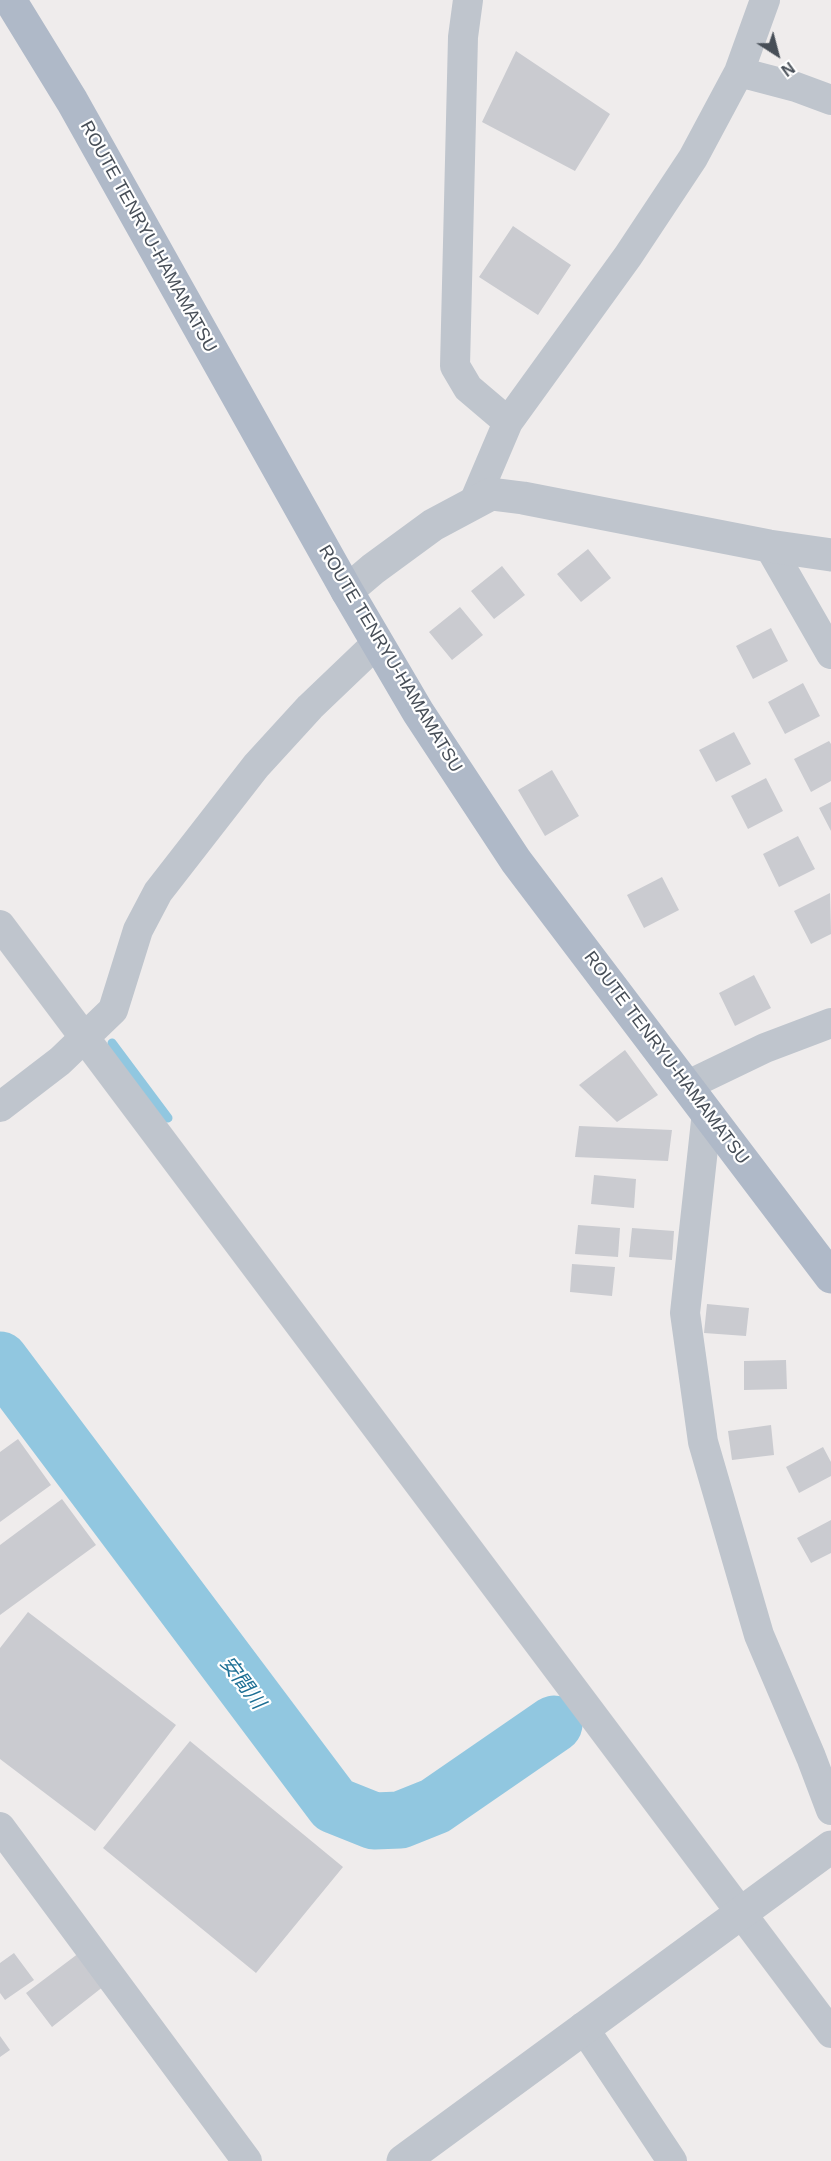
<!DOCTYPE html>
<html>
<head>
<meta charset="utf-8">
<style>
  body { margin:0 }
  #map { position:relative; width:831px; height:2161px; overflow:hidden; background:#efecec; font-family:Arial,sans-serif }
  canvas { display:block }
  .north { position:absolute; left:747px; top:24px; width:60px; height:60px; -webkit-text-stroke:4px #fff; paint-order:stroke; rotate:144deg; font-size:16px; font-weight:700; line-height:24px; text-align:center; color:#474e57 }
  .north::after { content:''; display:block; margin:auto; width:21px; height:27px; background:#474e57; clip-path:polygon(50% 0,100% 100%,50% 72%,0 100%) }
</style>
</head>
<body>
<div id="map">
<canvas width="831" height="2161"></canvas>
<div class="north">N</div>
</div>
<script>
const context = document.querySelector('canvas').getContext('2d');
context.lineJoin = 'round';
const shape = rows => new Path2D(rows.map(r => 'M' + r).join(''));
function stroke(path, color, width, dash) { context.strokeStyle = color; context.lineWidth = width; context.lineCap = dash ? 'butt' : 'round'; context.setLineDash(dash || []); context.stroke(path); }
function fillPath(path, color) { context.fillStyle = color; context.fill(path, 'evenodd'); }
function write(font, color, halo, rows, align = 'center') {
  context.font = font + ' Arial,"Noto Sans JP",sans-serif'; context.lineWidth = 4.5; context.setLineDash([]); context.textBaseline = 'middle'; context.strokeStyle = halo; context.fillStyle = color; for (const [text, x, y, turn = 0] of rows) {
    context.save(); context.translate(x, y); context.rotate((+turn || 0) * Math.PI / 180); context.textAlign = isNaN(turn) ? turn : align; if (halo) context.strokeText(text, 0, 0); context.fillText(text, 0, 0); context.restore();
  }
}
stroke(shape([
  [112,1043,168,1118]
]), '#91c7e0', 9);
stroke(shape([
  [0,1360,334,1805,374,1821,400,1820,435,1806,554,1724]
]), '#91c7e0', 57);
fillPath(shape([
  [516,51,610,114,575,171,482,122],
  [513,226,571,265,538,315,479,277],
  [588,549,611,578,581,602,557,574],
  [502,566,525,595,494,619,471,591],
  [460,607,483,635,452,660,429,632],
  [771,628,788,661,753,679,736,646],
  [803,683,820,716,785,734,768,702],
  [734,732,751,764,716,782,699,750],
  [829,741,831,744,831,781,811,792,794,759],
  [552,770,579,816,545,836,518,790],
  [766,778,783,811,748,829,731,796],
  [831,802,831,831,819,808],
  [798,836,815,869,779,887,763,854],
  [662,877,679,910,644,928,627,895],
  [830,893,831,934,811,944,794,911],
  [754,975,771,1008,735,1026,719,993],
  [625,1050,658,1095,617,1122,579,1085],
  [579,1126,672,1130,668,1161,575,1157],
  [594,1175,636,1179,634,1208,591,1204],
  [578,1225,620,1228,618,1257,575,1254],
  [632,1228,674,1231,672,1260,629,1257],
  [572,1264,615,1267,612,1296,570,1292],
  [707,1304,749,1308,746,1336,704,1333],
  [786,1360,787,1389,744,1390,744,1361],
  [771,1425,774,1455,732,1460,728,1431],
  [18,1439,51,1485,0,1522,0,1452],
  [823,1447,831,1462,831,1476,799,1493,786,1467],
  [62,1499,96,1545,0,1615,0,1545],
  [831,1520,831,1553,811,1563,797,1538],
  [28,1612,176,1725,95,1831,0,1759,0,1648],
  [190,1741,343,1867,256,1973,103,1848],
  [14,1953,34,1980,5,2000,0,1993,0,1963],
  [79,1953,104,1986,52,2027,26,1993],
  [0,2036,10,2050,0,2057]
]), '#cacbd0');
stroke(shape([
  [468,0,463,37,455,366,468,388,508,422],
  [739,72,796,87,831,100],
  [474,502,508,422,628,256,693,158,739,72,765,0],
  [769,546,831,654],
  [0,925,831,2033],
  [686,1086,765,1048,831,1023],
  [0,1107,60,1061,113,1010,138,930,158,892,256,766,310,707,378,642],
  [707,1112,685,1313,703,1442,759,1635,811,1757,831,1810],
  [0,1827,247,2161],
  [583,2027,672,2161]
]), '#bfc5cd', 30);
stroke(shape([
  [347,591,373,569,433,525,491,494,523,498,769,546,831,555],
  [403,2161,831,1847]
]), '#bfc5cd', 33);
stroke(shape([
  [10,0,72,101,347,591,418,712,516,861,831,1277]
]), '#afb9c8', 33);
write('18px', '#474e57', '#fff', [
  ["ROUTE TENRYU-HAMAMATSU",148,237,61],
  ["ROUTE TENRYU-HAMAMATSU",390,659,59],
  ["ROUTE TENRYU-HAMAMATSU",666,1058,53]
]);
write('italic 20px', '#1d6f94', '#fff', [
  ["安間川",242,1683,53]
]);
</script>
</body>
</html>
